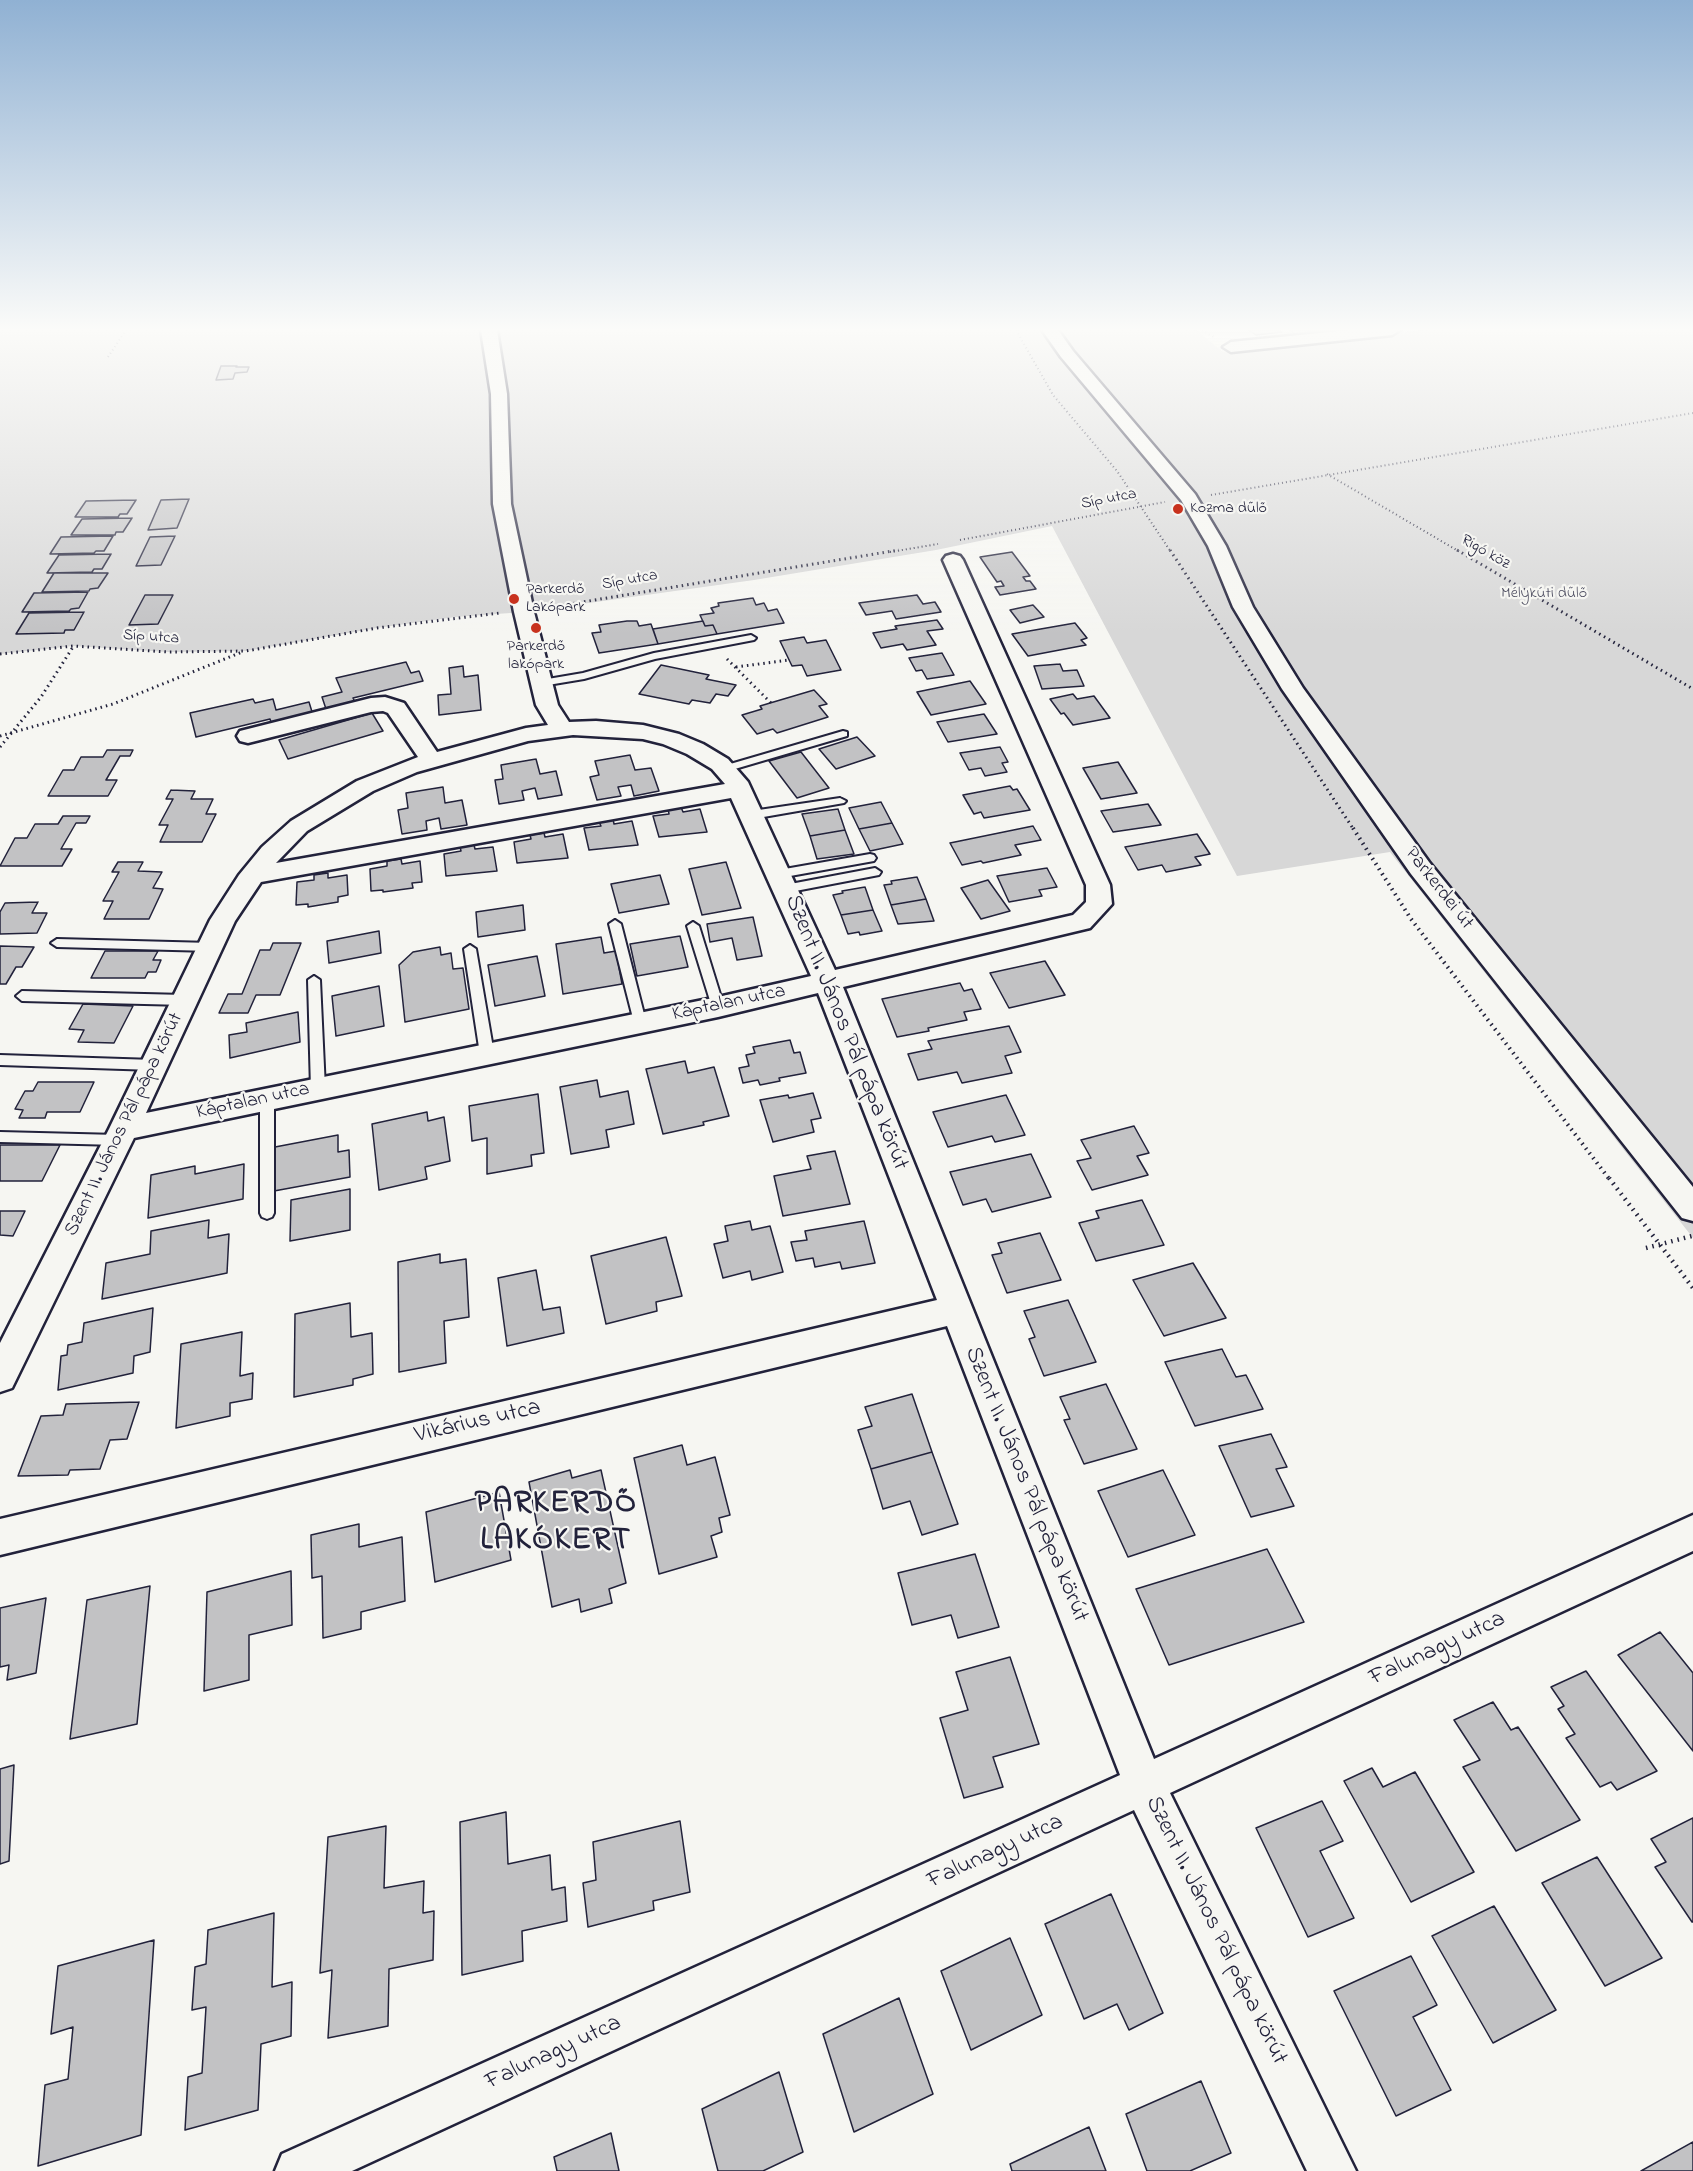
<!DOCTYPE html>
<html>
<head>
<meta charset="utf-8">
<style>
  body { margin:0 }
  canvas { display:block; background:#f6f6f2 }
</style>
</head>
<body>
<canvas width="1693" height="2171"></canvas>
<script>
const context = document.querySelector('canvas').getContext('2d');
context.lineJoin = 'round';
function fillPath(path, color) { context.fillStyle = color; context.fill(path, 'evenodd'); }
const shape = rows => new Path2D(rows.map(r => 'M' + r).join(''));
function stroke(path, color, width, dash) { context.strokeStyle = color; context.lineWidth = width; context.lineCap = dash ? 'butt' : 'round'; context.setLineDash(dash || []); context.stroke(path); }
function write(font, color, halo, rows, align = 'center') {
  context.font = font + ' "Indie Flower",sans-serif'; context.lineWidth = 4.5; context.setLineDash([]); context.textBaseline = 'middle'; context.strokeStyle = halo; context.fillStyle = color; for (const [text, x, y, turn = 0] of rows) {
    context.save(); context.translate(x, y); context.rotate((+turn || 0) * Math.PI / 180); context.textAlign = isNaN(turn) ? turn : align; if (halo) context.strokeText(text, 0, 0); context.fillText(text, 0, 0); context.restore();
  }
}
fillPath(shape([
  [0,330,1196,330,1223,352,1425,330,1693,330,1693,1238,1390,852,1237,876,1052,526,936,550,754,580,524,612,455,617,377,628,246,651,168,652,73,646,0,654]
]), '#d7d7d7');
const building = shape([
  [1249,330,1279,330,1282,332,1256,335,1249,330],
  [1290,330,1347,330,1348,331,1298,337,1290,330],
  [221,366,237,366,236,367,249,367,247,372,235,373,233,379,216,380,221,366],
  [189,499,177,528,148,530,161,500,189,499],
  [136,500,127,514,120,514,118,517,75,517,86,501,136,500],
  [132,518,123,532,116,532,115,535,71,535,82,519,132,518],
  [113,536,104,551,96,551,94,553,50,554,61,537,113,536],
  [175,536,161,565,136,566,150,537,175,536],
  [1012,552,1030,576,1023,577,1026,581,1030,581,1036,589,1000,595,995,587,1004,586,1001,581,997,582,980,557,1012,552],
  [111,554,102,569,94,569,92,572,47,573,59,555,111,554],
  [54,573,108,573,98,588,90,589,89,591,42,592,54,573],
  [88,592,79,608,71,609,69,611,22,612,34,593,88,592],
  [145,595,173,595,158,624,129,625,145,595],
  [917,595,923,604,935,602,941,612,896,619,892,611,866,615,859,603,917,595],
  [753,598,756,605,764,603,768,611,777,609,784,623,717,634,713,625,705,626,700,615,714,613,711,608,719,606,718,603,753,598],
  [1033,605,1044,617,1020,623,1010,610,1033,605],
  [84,612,74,630,65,630,64,633,16,634,29,613,84,612],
  [937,620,943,629,927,631,936,645,907,650,903,644,881,648,873,633,897,629,895,626,937,620],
  [627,621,637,621,639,626,651,624,658,644,599,653,592,633,601,632,599,625,627,621],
  [703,621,705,626,713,625,717,634,658,644,653,629,703,621],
  [1075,623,1087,638,1081,640,1086,645,1028,656,1012,634,1075,623],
  [804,637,807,643,826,640,841,670,807,676,802,665,792,666,780,641,804,637],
  [942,653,954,675,927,679,922,670,916,671,909,658,942,653],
  [406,662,411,673,419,671,423,681,353,698,355,702,326,709,322,697,342,692,336,678,406,662],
  [1060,664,1063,671,1077,670,1084,686,1042,689,1034,666,1060,664],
  [661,665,709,675,706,679,736,685,728,696,716,694,710,703,692,700,689,704,639,694,661,665],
  [463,666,464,677,478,675,481,710,439,715,438,695,451,694,449,668,463,666],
  [970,681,986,704,931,715,917,692,970,681],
  [814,690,827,704,819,706,828,717,777,733,773,729,757,734,742,715,762,709,760,706,814,690],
  [1073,694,1077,699,1094,696,1110,718,1073,725,1064,713,1061,714,1050,699,1073,694],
  [253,699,255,703,273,699,276,710,309,702,313,715,272,725,270,719,196,737,190,713,253,699],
  [372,713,383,731,288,759,279,740,372,713],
  [984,714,997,734,948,742,937,722,984,714],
  [857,737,875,756,836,769,819,749,857,737],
  [1000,747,1008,762,1002,763,1007,772,985,776,981,768,969,770,960,753,1000,747],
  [107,750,133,750,130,756,120,756,106,780,117,780,108,796,48,796,63,770,74,770,81,757,103,757,107,750],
  [801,752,829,788,797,798,769,761,801,752],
  [630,755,635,770,651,768,659,791,634,796,631,785,618,787,621,796,597,800,590,777,599,775,595,761,630,755],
  [536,759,540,774,556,771,562,795,538,799,535,788,522,791,524,800,499,804,495,780,503,779,501,765,536,759],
  [1118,762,1137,793,1101,799,1083,768,1118,762],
  [1010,786,1013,790,1017,789,1030,810,984,818,981,812,974,814,963,795,1010,786],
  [443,787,445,803,462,800,467,825,441,829,439,818,426,821,427,830,402,834,398,810,408,808,406,793,443,787],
  [171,790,195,791,191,799,213,799,206,814,216,814,202,842,160,842,168,825,159,825,173,799,166,799,171,790],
  [881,802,892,823,859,829,849,808,881,802],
  [1148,804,1161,825,1113,832,1101,811,1148,804],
  [681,807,683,812,700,809,707,832,659,837,653,816,669,814,668,809,681,807],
  [838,809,845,830,810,836,802,814,838,809],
  [63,816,90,816,86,823,76,823,61,849,72,849,62,866,0,866,15,838,27,838,35,824,58,824,63,816],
  [613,819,614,824,632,821,638,845,589,850,584,828,601,826,599,822,613,819],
  [892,823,903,844,870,851,859,829,892,823],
  [1033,826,1041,840,1015,845,1021,855,983,863,981,861,962,865,950,843,1033,826],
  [845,830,854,854,817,859,810,836,845,830],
  [544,833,545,837,563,834,568,858,517,863,514,842,531,839,530,835,544,833],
  [1197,834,1210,854,1195,857,1201,865,1166,872,1162,865,1138,870,1125,847,1197,834],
  [474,845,475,849,493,847,497,871,446,876,444,854,461,851,460,847,474,845],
  [401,859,402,864,420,861,422,882,412,883,413,888,383,892,383,890,371,891,370,869,387,866,387,861,401,859],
  [118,862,143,862,138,871,162,872,153,888,163,889,149,919,104,919,113,901,103,901,119,872,112,872,118,862],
  [726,862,741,908,702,915,689,869,726,862],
  [1047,868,1057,887,1039,890,1042,896,1009,902,997,876,1047,868],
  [328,873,328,878,347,875,348,895,338,897,338,902,308,907,308,904,296,905,297,882,314,880,314,875,328,873],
  [660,875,669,904,619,913,611,884,660,875],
  [917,877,926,899,891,905,884,885,892,884,891,881,917,877],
  [988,880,1010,911,981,919,961,888,988,880],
  [865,887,873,910,841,915,833,895,843,893,842,891,865,887],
  [926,899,934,921,898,924,891,905,926,899],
  [38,902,32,913,47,913,37,933,0,934,0,912,5,903,38,902],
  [523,905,525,930,478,937,476,912,523,905],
  [873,910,882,931,860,935,859,932,848,934,841,915,873,910],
  [753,917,762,956,737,960,732,938,710,942,707,924,753,917],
  [379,931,381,953,329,963,327,941,379,931],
  [680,936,688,967,637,976,630,944,680,936],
  [601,937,604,953,616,951,622,984,563,994,556,944,601,937],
  [273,943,301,943,280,995,256,995,248,1013,219,1013,228,994,242,994,260,950,270,950,273,943],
  [0,946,34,947,22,967,16,967,6,984,0,984,0,946],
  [440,947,441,955,451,953,453,969,463,968,469,1009,405,1022,399,965,413,952,440,947],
  [105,951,158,951,153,960,161,960,156,972,148,972,145,978,91,978,105,951],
  [537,956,545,996,495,1006,488,965,537,956],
  [1045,961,1065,995,1009,1008,990,973,1045,961],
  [960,983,964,991,972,989,981,1009,964,1012,967,1020,928,1028,929,1031,897,1037,882,999,960,983],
  [379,986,384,1026,336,1036,332,996,379,986],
  [83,1004,133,1006,114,1043,78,1042,84,1030,69,1029,83,1004],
  [298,1012,300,1042,230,1058,229,1035,247,1032,246,1023,298,1012],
  [1009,1026,1021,1052,1005,1056,1012,1073,962,1083,957,1072,918,1080,908,1054,932,1049,928,1041,1009,1026],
  [790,1040,794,1053,800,1052,806,1073,779,1078,780,1081,760,1085,758,1080,743,1083,739,1068,749,1066,746,1055,755,1053,753,1047,790,1040],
  [685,1061,688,1073,714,1067,729,1116,703,1122,704,1125,663,1134,646,1069,685,1061],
  [597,1080,600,1097,628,1091,634,1124,606,1130,609,1147,571,1154,560,1087,597,1080],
  [38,1082,94,1082,80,1112,47,1112,45,1118,19,1118,23,1110,15,1109,25,1091,33,1091,38,1082],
  [813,1093,821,1118,811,1120,814,1132,773,1142,760,1100,788,1095,789,1098,813,1093],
  [538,1094,544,1153,531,1155,532,1166,487,1174,487,1138,472,1141,469,1106,538,1094],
  [1006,1095,1025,1135,995,1142,992,1136,948,1147,933,1112,1006,1095],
  [427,1112,428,1121,444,1117,450,1161,425,1167,427,1179,379,1190,372,1124,427,1112],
  [1134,1126,1149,1153,1137,1156,1148,1175,1092,1190,1077,1161,1091,1158,1081,1140,1134,1126],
  [338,1135,338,1152,349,1150,350,1177,274,1191,275,1147,338,1135],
  [0,1145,60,1145,42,1181,0,1181,0,1145],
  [835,1151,850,1204,783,1216,774,1176,811,1169,807,1156,835,1151],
  [1031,1154,1051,1197,992,1212,986,1199,963,1205,950,1172,1031,1154],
  [244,1164,243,1199,148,1218,151,1175,195,1166,195,1174,244,1164],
  [350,1189,350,1230,290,1241,291,1200,350,1189],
  [1142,1200,1164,1245,1096,1261,1079,1223,1099,1218,1096,1211,1142,1200],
  [0,1211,25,1211,13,1236,0,1235,0,1211],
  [209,1220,208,1238,229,1234,227,1273,102,1299,106,1263,150,1254,151,1231,209,1220],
  [750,1221,752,1230,770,1226,783,1272,752,1280,750,1271,723,1278,714,1244,728,1241,725,1226,750,1221],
  [864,1221,875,1263,842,1269,840,1262,815,1267,813,1258,796,1261,791,1242,807,1240,805,1231,864,1221],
  [1040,1233,1061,1280,1007,1293,992,1255,1002,1253,998,1243,1040,1233],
  [666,1237,682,1296,656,1302,657,1311,606,1324,591,1256,666,1237],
  [440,1254,440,1263,466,1259,469,1317,444,1321,446,1363,399,1372,398,1262,440,1254],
  [1193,1263,1226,1318,1164,1336,1133,1280,1193,1263],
  [536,1270,543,1310,560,1307,564,1333,507,1346,498,1278,536,1270],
  [1068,1300,1096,1362,1044,1376,1029,1339,1035,1337,1024,1311,1068,1300],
  [350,1303,351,1337,372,1333,373,1374,353,1379,353,1385,294,1397,295,1314,350,1303],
  [153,1308,150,1352,134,1356,133,1373,58,1390,61,1356,67,1355,68,1345,82,1342,84,1323,153,1308],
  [242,1332,240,1376,253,1373,252,1399,230,1403,230,1416,176,1428,181,1344,242,1332],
  [1222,1349,1236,1377,1246,1375,1263,1409,1195,1426,1165,1362,1222,1349],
  [1106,1384,1137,1449,1084,1464,1064,1420,1070,1419,1060,1397,1106,1384],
  [912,1394,932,1452,871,1469,858,1430,872,1426,865,1407,912,1394],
  [139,1402,127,1439,110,1440,100,1469,70,1470,68,1475,18,1476,41,1416,63,1415,66,1404,139,1402],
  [1271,1434,1287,1467,1276,1469,1294,1506,1251,1517,1219,1446,1271,1434],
  [682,1445,687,1465,715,1457,730,1515,719,1518,722,1532,711,1536,717,1557,659,1574,634,1458,682,1445],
  [932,1452,958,1524,922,1535,910,1501,883,1509,871,1469,932,1452],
  [570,1470,572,1478,601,1470,626,1583,609,1589,612,1603,581,1612,579,1599,552,1607,529,1482,570,1470],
  [1163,1470,1195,1535,1128,1557,1098,1491,1163,1470],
  [499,1492,511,1560,435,1582,426,1512,499,1492],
  [359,1524,359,1547,402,1537,405,1601,361,1612,361,1629,323,1638,322,1576,312,1578,311,1535,359,1524],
  [1267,1549,1304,1622,1169,1665,1136,1589,1267,1549],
  [975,1554,999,1627,958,1638,951,1615,912,1625,898,1573,975,1554],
  [291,1571,292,1625,249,1635,249,1680,204,1691,207,1592,291,1571],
  [150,1586,137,1724,70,1739,87,1600,150,1586],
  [46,1598,36,1673,7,1680,9,1665,0,1667,0,1608,46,1598],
  [1660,1632,1693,1673,1693,1751,1618,1655,1660,1632],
  [1010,1657,1039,1744,993,1757,1003,1787,964,1798,940,1718,968,1710,956,1672,1010,1657],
  [1586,1671,1657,1771,1617,1790,1611,1782,1600,1787,1566,1738,1575,1734,1558,1709,1564,1706,1551,1687,1586,1671],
  [1493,1702,1511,1730,1518,1727,1580,1820,1516,1851,1463,1767,1480,1760,1454,1720,1493,1702],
  [14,1765,9,1861,0,1864,0,1769,14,1765],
  [1372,1768,1383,1787,1415,1772,1474,1872,1411,1902,1344,1781,1372,1768],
  [1322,1801,1343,1841,1320,1851,1354,1918,1308,1937,1256,1828,1322,1801],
  [506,1812,508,1864,550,1855,552,1890,565,1887,567,1921,522,1931,523,1961,462,1975,460,1822,506,1812],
  [1693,1818,1693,1922,1692,1922,1655,1867,1666,1862,1651,1839,1693,1818],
  [680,1821,690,1892,653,1901,654,1910,588,1927,583,1883,596,1880,593,1842,680,1821],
  [386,1826,384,1888,424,1881,423,1913,434,1911,433,1960,389,1969,388,2026,328,2038,332,1970,320,1973,328,1837,386,1826],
  [1597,1857,1662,1958,1605,1986,1542,1883,1597,1857],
  [1111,1894,1163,2013,1129,2030,1117,2004,1084,2019,1045,1924,1111,1894],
  [1494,1906,1556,2010,1493,2043,1432,1936,1494,1906],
  [274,1913,272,1987,292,1982,291,2036,261,2044,258,2110,185,2130,188,2077,202,2073,206,2007,192,2010,195,1967,206,1964,208,1930,274,1913],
  [1010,1938,1042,2015,971,2050,941,1971,1010,1938],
  [154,1940,141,2135,38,2166,45,2085,68,2079,73,2027,51,2034,58,1966,154,1940],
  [1411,1956,1437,2005,1413,2017,1451,2090,1396,2116,1334,1991,1411,1956],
  [899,1998,933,2094,854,2132,823,2034,899,1998],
  [779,2072,803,2152,763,2171,718,2171,702,2109,779,2072],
  [1201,2081,1231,2153,1190,2171,1147,2171,1126,2114,1201,2081],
  [1089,2127,1106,2171,1012,2171,1010,2164,1089,2127],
  [611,2133,619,2171,557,2171,554,2157,611,2133],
  [1693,2142,1693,2171,1641,2171,1693,2142]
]);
fillPath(building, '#c2c2c4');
stroke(building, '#22223b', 1.5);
const lane = shape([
  [751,635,756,638,754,640,655,659,584,679,542,686,537,683,542,680,583,673,654,653,751,635],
  [843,731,847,732,847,736,728,771,720,771,719,769,720,767,843,731],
  [840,798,846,801,844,803,752,819,746,815,752,811,840,798],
  [870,854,874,855,876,858,874,861,779,878,773,874,779,870,870,854],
  [875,868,881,872,879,875,785,893,779,889,785,885,875,868],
  [615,920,621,924,646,1022,640,1027,634,1022,609,924,615,920],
  [693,922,699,926,724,1007,723,1010,713,1010,712,1007,687,926,693,922],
  [57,939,211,943,217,947,211,951,57,947,51,943,57,939],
  [470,945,476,949,494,1054,487,1059,480,1054,464,949,470,945],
  [314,976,320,980,325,1089,323,1093,318,1094,313,1093,311,1089,308,980,314,976],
  [22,991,185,995,191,1000,185,1005,22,1001,16,996,22,991],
  [0,1055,154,1060,161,1065,154,1070,0,1065,0,1055],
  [267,1094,272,1095,274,1099,274,1213,272,1217,267,1219,262,1217,260,1213,260,1099,262,1095,267,1094],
  [0,1132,118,1135,123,1136,125,1140,123,1144,118,1145,0,1142,0,1132]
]);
const street = shape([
  [481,330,497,330,507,394,511,504,534,612,558,705,569,722,596,721,643,725,679,734,703,744,728,759,748,782,835,970,1073,915,1086,902,1086,885,943,560,946,556,953,554,960,556,963,560,1110,885,1112,904,1090,928,843,987,1154,1759,1693,1515,1693,1551,1170,1793,1356,2171,1307,2171,1134,1810,352,2171,275,2171,282,2154,1120,1775,947,1326,0,1555,0,1519,937,1300,818,993,718,1017,134,1138,12,1388,0,1392,0,1343,109,1129,210,920,239,875,262,847,291,821,357,781,418,757,388,713,383,711,371,712,248,743,240,741,237,736,240,731,371,698,385,697,404,703,437,752,526,728,548,725,536,705,514,612,493,504,491,394,481,330],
  [573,735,643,739,663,744,687,754,712,769,725,784,276,863,307,831,373,791,417,772,528,741,573,735],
  [731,798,811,976,718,997,146,1113,235,921,261,882,731,798],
  [1042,330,1058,330,1073,351,1195,494,1226,546,1253,607,1303,688,1429,862,1693,1187,1693,1221,1682,1218,1411,874,1282,689,1233,607,1208,546,1181,500,1061,357,1042,330],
  [1349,330,1400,330,1392,335,1231,352,1223,347,1231,342,1349,330]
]);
stroke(lane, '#22223b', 4);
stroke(street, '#22223b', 5);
stroke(shape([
  [1016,330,1053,395,1117,471,1171,552],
  [1202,330,1214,337],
  [108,357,126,330],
  [1327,474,1460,552],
  [1211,495,1693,413],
  [960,540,1165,502],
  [890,552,938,544]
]), '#22223b', 2, [1, 3]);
stroke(shape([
  [1170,550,1354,830],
  [1457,550,1693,689],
  [546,608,899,550],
  [0,654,73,646,168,652,246,651,377,628,500,613],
  [727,659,771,703],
  [736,667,789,660],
  [0,736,113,704,242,652],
  [0,747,41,697,73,647]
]), '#22223b', 3, [1.5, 4]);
stroke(shape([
  [1353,828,1411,919,1610,1180]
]), '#22223b', 4, [1.5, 4.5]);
stroke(shape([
  [1609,1178,1693,1288],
  [1646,1248,1692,1236]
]), '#22223b', 4.5, [1.5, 5]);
fillPath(lane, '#f6f6f2');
fillPath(street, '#f6f6f2');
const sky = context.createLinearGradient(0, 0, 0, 634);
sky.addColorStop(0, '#90b1d3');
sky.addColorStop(0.52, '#fbfbf9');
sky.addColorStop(1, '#fbfbf900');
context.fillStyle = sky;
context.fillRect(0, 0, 1693, 634);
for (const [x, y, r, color] of [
  [1178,509,6,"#c8321e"],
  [514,599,6,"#c8321e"],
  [536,628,6,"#c8321e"]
]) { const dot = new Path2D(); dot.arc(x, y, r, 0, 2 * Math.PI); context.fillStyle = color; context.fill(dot); stroke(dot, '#f6f6f2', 2); }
write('16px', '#22223b', '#f6f6f2', [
  ["Síp utca",1109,500,-11],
  ["Rigó köz",1485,553,30],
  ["Síp utca",630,581,-10],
  ["Síp utca",151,638,4]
]);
write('16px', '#22223b', '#f6f6f2', [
  ["Kozma dűlő",1190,509],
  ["Parkerdő",526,590],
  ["Lakópark",526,608],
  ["Parkerdő",536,647,"center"],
  ["lakópark",536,665,"center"]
], 'left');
write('16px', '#4f4f62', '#f6f6f2', [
  ["Mélykúti dűlő",1544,594]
]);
write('20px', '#22223b', '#f6f6f2', [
  ["Parkerdei út",1438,889,52],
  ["Káptalan utca",729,1004,-12],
  ["Káptalan utca",253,1102,-12],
  ["Szent II. János Pál pápa körút",125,1125,-64]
]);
write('24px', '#22223b', '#f6f6f2', [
  ["Szent II. János Pál pápa körút",845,1033,68],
  ["Vikárius utca",478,1423,-13],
  ["Szent II. János Pál pápa körút",1025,1485,68],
  ["Falunagy utca",1438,1650,-25],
  ["Falunagy utca",996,1853,-25],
  ["Szent II. János Pál pápa körút",1215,1931,64],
  ["Falunagy utca",554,2054,-25]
]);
context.letterSpacing = '1.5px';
write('bold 32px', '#22223b', '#f6f6f2', [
  ["PARKERDŐ",556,1506],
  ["LAKÓKERT",556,1543]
]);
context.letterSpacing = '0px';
</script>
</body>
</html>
